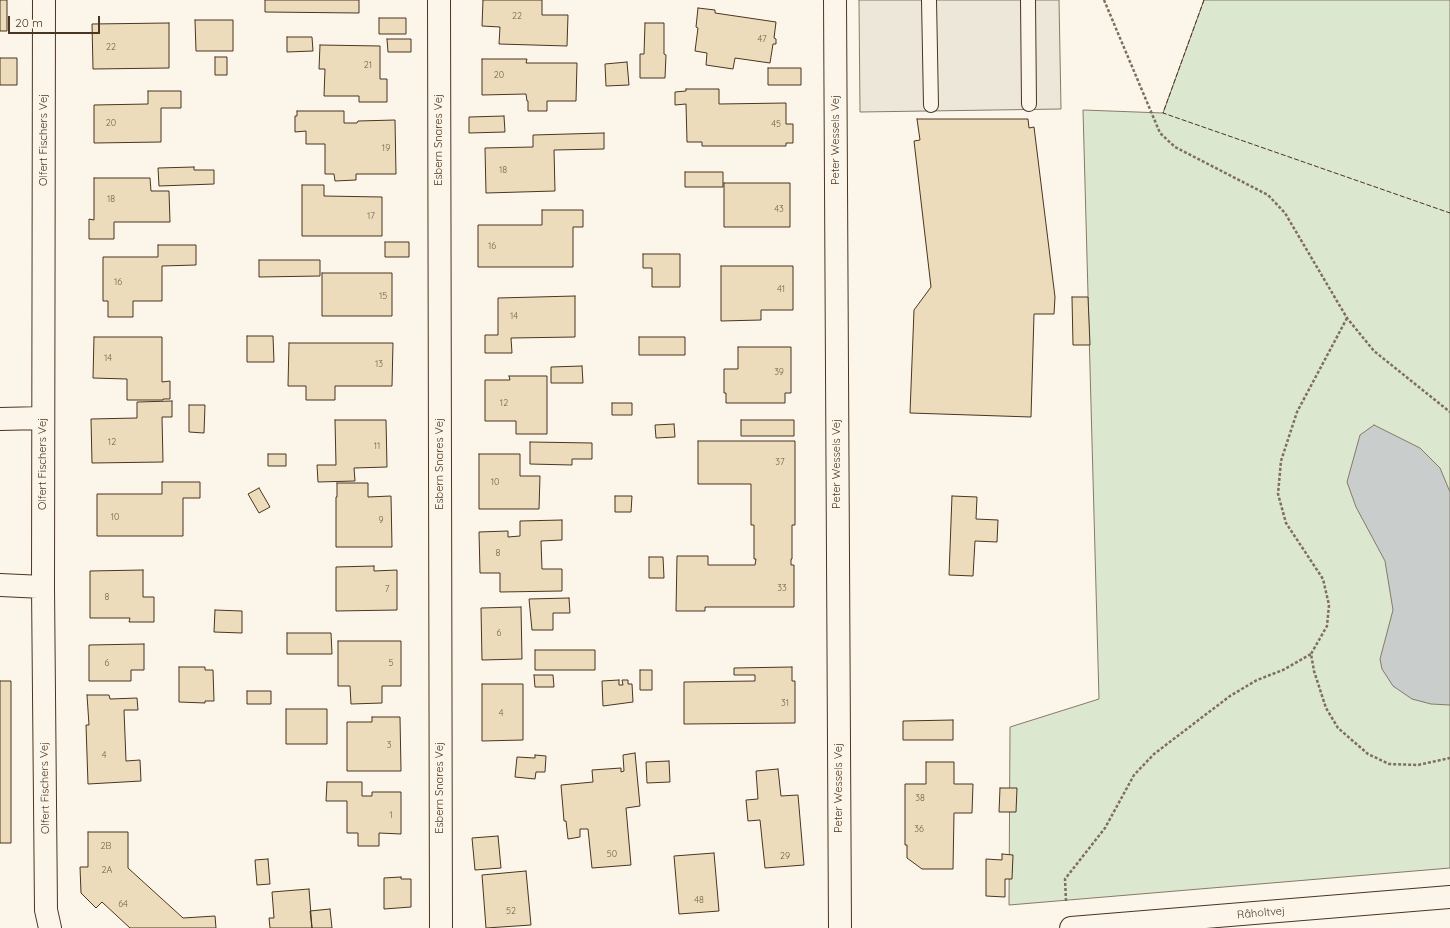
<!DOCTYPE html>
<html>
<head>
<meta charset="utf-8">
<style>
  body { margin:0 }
  #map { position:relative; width:1450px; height:928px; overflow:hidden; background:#fbf6e9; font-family:Quicksand,sans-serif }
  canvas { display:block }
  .scale { position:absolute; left:8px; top:16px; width:92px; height:18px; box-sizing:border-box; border:2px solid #4a3520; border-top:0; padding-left:5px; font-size:12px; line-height:14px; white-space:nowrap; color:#4a3520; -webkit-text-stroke:3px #fbf6e9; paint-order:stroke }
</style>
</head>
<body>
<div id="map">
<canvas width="1450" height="928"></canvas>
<div class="scale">20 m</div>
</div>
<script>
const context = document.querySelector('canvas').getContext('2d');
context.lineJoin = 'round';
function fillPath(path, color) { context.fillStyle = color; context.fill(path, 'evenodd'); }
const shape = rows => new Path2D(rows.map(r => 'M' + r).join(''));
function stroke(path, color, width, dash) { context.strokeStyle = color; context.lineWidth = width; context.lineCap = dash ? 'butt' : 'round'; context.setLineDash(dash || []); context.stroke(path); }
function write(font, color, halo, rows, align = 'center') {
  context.font = font + ' Quicksand,sans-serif'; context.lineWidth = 3; context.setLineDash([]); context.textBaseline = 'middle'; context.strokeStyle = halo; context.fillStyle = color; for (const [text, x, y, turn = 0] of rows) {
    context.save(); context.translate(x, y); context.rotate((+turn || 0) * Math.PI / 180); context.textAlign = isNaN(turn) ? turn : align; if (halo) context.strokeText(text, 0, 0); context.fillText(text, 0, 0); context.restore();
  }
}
const green = shape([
  [1204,0,1450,0,1450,868,1009,905,1010,727,1099,699,1083,110,1163,113,1204,0]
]);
fillPath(green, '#dce7d0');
stroke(green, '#887966', 1);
const parking = shape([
  [859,0,1059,0,1061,109,860,112,859,0]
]);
fillPath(parking, '#ede7d9');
stroke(parking, '#887966', 1);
const water = shape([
  [1374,425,1420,448,1440,468,1450,492,1450,705,1431,704,1412,699,1393,686,1382,669,1380,659,1393,610,1385,561,1356,507,1347,482,1360,435,1374,425]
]);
fillPath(water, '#c9cecd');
stroke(water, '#887966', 1);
const building = shape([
  [0,0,7,0,7,31,0,31,0,0],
  [265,0,359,0,359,13,265,12,265,0],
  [483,0,542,0,542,15,568,15,567,46,499,44,500,27,482,26,483,0],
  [698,8,715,10,715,13,776,22,774,38,776,39,776,44,773,44,770,63,735,58,733,69,706,65,707,53,695,51,698,28,696,27,698,8],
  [379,18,406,18,406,34,379,34,379,18],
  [195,20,233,20,233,51,196,51,195,20],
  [169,23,169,68,93,69,92,24,169,23],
  [645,23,664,23,664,54,666,55,665,78,640,78,640,54,644,54,645,23],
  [287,37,312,37,313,51,287,52,287,37],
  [387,39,411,39,411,52,388,52,387,39],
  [320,45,380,46,380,79,387,79,387,102,359,102,359,96,324,96,325,69,319,69,320,45],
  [215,57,227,57,227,75,215,75,215,57],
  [0,58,17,58,17,85,0,85,0,58],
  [482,59,527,59,526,63,577,63,576,101,547,101,547,111,528,111,528,101,527,101,526,94,482,95,482,59],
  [627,62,629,85,606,86,605,64,627,62],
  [768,68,801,68,801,85,768,85,768,68],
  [686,89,719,89,719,104,786,103,786,124,793,124,793,143,786,143,786,146,702,146,702,142,687,142,686,104,675,105,675,92,686,91,686,89],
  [148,91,181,91,181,108,161,108,161,142,94,143,94,105,148,104,148,91],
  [297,111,344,111,344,123,357,123,358,121,395,120,396,174,356,174,356,180,335,181,334,174,325,174,325,144,306,144,306,131,295,132,295,116,297,116,297,111],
  [504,116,505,132,469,133,469,117,504,116],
  [917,119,1028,119,1029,128,1034,127,1055,297,1054,314,1034,314,1031,417,910,413,914,310,931,287,914,141,920,140,917,119],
  [604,133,604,149,554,150,555,191,486,193,485,148,533,147,533,135,604,133],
  [194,167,194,170,214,170,214,184,159,186,158,168,194,167],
  [685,172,723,172,723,187,685,187,685,172],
  [94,178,150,178,151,191,169,191,170,222,114,222,114,239,89,239,89,219,94,220,94,178],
  [724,183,790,183,790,227,724,227,724,183],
  [302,185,324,185,324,196,382,197,382,236,302,236,302,185],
  [542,210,583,210,583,227,573,227,573,267,478,267,478,225,542,225,542,210],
  [385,242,409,242,409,257,385,257,385,242],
  [158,245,196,245,196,265,162,266,162,301,133,301,133,317,108,317,108,301,103,301,103,257,158,257,158,245],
  [643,254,680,254,680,287,652,287,652,268,643,268,643,254],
  [259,260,320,260,320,276,259,277,259,260],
  [721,266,793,266,793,310,761,310,761,320,721,321,721,266],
  [322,273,392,273,392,316,322,316,322,273],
  [575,296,575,337,511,338,512,353,485,353,485,335,498,335,498,298,575,296],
  [1072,297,1088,297,1090,345,1073,345,1072,297],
  [247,336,273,336,274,362,247,362,247,336],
  [94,337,162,337,162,382,170,381,170,399,163,399,163,400,127,400,127,379,93,378,94,337],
  [639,337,685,337,685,355,639,355,639,337],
  [289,343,393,343,392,386,335,386,335,400,306,400,306,386,288,386,289,343],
  [738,347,791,347,791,393,785,393,785,403,726,403,726,393,724,393,724,369,738,369,738,347],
  [582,366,583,383,551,383,551,367,582,366],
  [509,376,547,376,547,434,516,434,516,421,485,421,485,380,510,380,509,376],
  [172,401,172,417,162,417,163,462,92,463,91,419,137,418,137,402,172,401],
  [612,403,632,403,632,415,612,415,612,403],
  [189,405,205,405,204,433,189,432,189,405],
  [335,420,386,420,387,467,354,468,355,481,318,482,317,465,336,465,335,420],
  [741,420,794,420,794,436,741,436,741,420],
  [674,424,675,437,656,438,655,425,674,424],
  [698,441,795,441,795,525,792,525,792,559,791,559,791,565,794,565,794,607,705,607,705,611,676,611,677,556,708,556,708,565,755,565,756,559,754,559,754,525,751,525,751,484,698,484,698,441],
  [530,442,592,443,592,459,572,459,572,465,530,464,530,442],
  [268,454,286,454,286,466,268,466,268,454],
  [479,454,520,454,520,476,540,476,539,509,479,509,479,454],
  [162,482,200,482,200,498,183,498,183,536,97,536,97,494,162,494,162,482],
  [337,483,368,483,368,497,391,496,392,547,336,547,336,497,337,497,337,483],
  [259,488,270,507,259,513,248,494,259,488],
  [615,496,632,496,631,512,615,512,615,496],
  [952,496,977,497,976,519,998,520,997,542,975,541,973,576,949,575,952,496],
  [562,520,562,540,541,541,542,569,562,569,562,591,500,592,500,573,480,573,479,532,508,531,508,537,520,536,520,521,562,520],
  [649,557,663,557,664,578,649,578,649,557],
  [374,566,374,571,397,570,397,610,336,611,336,567,374,566],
  [143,570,143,597,154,597,154,622,129,622,130,618,90,618,90,571,143,570],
  [569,598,570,613,553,613,553,630,532,630,529,599,569,598],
  [521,607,522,659,482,660,481,608,521,607],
  [215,610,242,611,242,633,214,632,215,610],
  [287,633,331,633,332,654,287,654,287,633],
  [338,641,401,641,401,686,382,686,382,703,351,704,350,686,338,686,338,641],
  [144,644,144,670,131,670,131,681,89,681,89,645,144,644],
  [535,650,595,650,595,670,535,670,535,650],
  [179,667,205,667,205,670,213,670,214,701,205,701,205,703,179,702,179,667],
  [792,667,792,681,795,681,795,723,684,724,684,682,755,681,755,675,734,675,734,668,792,667],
  [640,670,652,670,652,690,640,690,640,670],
  [534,675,553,675,554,687,535,687,534,675],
  [619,680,619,685,623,685,622,680,628,680,628,684,632,684,633,702,603,706,602,681,619,680],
  [0,681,11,681,11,843,0,843,0,681],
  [482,684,523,684,523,740,482,741,482,684],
  [247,691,271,691,271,704,247,704,247,691],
  [87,695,109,695,110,699,137,698,138,710,124,710,126,761,140,760,141,781,88,784,86,725,89,725,87,695],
  [286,709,327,709,327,744,286,744,286,709],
  [372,717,400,717,401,771,347,771,347,722,372,722,372,717],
  [953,720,953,740,903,740,903,721,953,720],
  [635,753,640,806,626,808,631,865,592,868,588,829,580,829,580,837,568,839,566,821,564,821,561,785,593,782,592,770,621,768,621,772,624,771,623,755,635,753],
  [535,755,546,756,545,772,536,772,535,779,515,777,517,757,535,758,535,755],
  [669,761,670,782,647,783,646,762,669,761],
  [926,762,954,762,954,784,973,784,972,813,954,813,953,869,922,869,907,858,907,845,905,845,905,784,926,784,926,762],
  [778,769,781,796,798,795,804,865,765,868,760,820,748,821,746,800,758,799,756,771,778,769],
  [327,782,362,782,362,796,372,796,372,792,401,792,401,834,379,833,379,846,358,846,358,833,347,833,347,801,326,801,327,782],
  [1000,788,1017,788,1016,812,999,812,1000,788],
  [88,832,128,832,128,868,183,918,215,916,216,928,130,928,102,902,96,908,81,893,80,867,88,867,88,832],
  [498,836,501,868,475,870,472,838,498,836],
  [714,853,719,911,679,914,674,856,714,853],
  [1002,854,1013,855,1012,879,1005,879,1005,897,986,896,986,859,1002,860,1002,854],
  [268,859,270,884,257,885,255,860,268,859],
  [526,871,531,925,486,928,482,875,526,871],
  [401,877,401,879,411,879,411,907,384,909,384,878,401,877],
  [309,889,312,928,270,928,269,918,274,918,272,892,309,889],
  [330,909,332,928,312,928,310,911,330,909]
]);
fillPath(building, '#ecdcbc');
stroke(building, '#4a3520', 1);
const lane = shape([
  [929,0,931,105],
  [1028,0,1029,104]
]);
const street = shape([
  [44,0,43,587,46,910,50,928],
  [439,0,441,928],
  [835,0,840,928],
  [0,419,43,418],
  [0,585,43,587],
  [1071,928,1450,897]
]);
stroke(lane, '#4a3520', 16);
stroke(street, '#4a3520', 24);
stroke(shape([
  [1104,0,1160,133,1175,147,1268,195,1285,213,1347,318,1374,351,1450,412],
  [1347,318,1297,412,1281,461,1278,494,1286,523,1323,579,1329,605,1327,626,1311,654,1314,671,1326,708,1338,728,1368,754,1389,764,1418,765,1450,758],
  [1066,901,1065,879,1105,828,1134,775,1154,754,1230,696,1257,680,1283,670,1311,654]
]), '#7f6f5c', 2.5, [3, 2]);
stroke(lane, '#fbf6e9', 14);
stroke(street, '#fbf6e9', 22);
stroke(shape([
  [1204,0,1163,113,1450,213]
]), '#4a3520', 1, [5, 2]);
write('9px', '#725f47', null, [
  ["22",517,16],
  ["47",762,39],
  ["22",111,47],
  ["21",368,65],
  ["20",499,75],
  ["20",111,123],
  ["45",776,124],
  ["19",386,148],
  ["18",503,170],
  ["18",111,199],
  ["43",779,209],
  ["17",371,216],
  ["16",492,246],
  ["16",118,282],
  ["41",781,289],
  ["15",383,296],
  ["14",514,316],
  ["14",108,358],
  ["13",379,364],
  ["39",779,372],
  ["12",504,403],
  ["12",112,442],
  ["11",377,446],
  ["37",780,462],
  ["10",495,482],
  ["10",115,517],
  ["9",381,520],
  ["8",498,553],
  ["33",782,588],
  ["7",387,589],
  ["8",107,597],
  ["6",499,633],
  ["6",107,663],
  ["5",391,663],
  ["31",785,703],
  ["4",501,713],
  ["3",389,745],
  ["4",104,755],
  ["38",920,798],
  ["1",391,815],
  ["36",919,829],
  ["2B",106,846],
  ["50",612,854],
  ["29",785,856],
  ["2A",107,870],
  ["48",699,900],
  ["64",123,904],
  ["52",511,911]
]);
write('11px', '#4a3520', '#fbf6e9', [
  ["Olfert Fischers Vej",44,140,-90],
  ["Esbern Snares Vej",439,140,-90],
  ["Peter Wessels Vej",836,140,-90],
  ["Olfert Fischers Vej",43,464,-90],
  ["Esbern Snares Vej",440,464,-90],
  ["Peter Wessels Vej",837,464,-90],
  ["Olfert Fischers Vej",45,788,-91],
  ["Esbern Snares Vej",440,788,-90],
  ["Peter Wessels Vej",839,788,-90],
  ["Råholtvej",1261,913,-5]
]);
</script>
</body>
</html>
